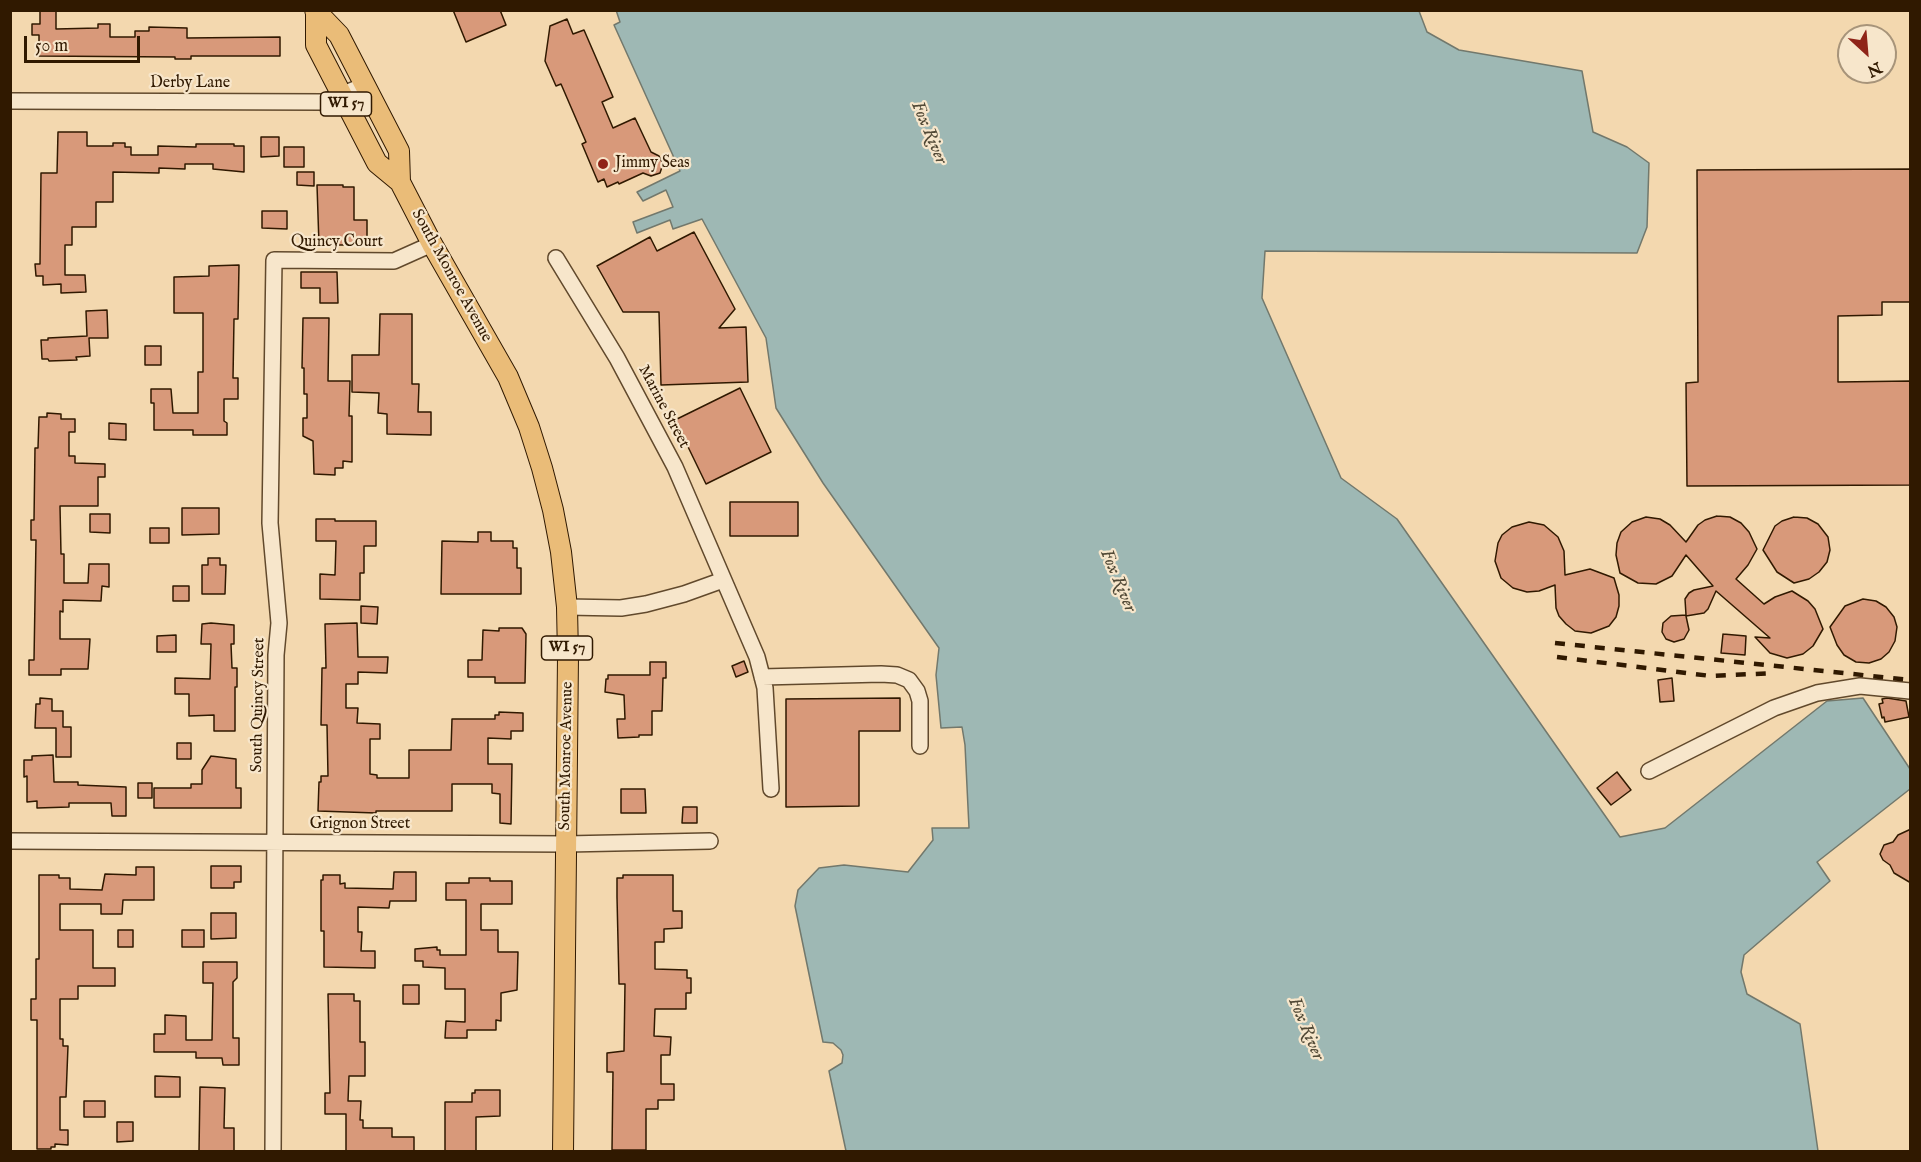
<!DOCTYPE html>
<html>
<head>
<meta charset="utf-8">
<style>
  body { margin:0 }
  #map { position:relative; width:1921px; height:1162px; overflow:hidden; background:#f3d8af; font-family:"IM FELL English",serif }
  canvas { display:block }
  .frame { position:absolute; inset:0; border:12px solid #301900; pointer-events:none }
  .north { position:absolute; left:1837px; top:24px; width:60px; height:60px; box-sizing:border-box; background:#f7e6cb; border:2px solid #a7947a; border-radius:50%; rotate:154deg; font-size:16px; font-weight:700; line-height:24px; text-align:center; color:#301900 }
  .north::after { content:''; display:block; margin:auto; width:21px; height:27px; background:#8f2418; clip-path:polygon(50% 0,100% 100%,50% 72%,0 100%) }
  .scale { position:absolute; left:24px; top:36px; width:116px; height:27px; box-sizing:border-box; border:3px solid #301900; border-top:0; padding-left:8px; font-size:18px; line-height:21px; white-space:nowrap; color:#301900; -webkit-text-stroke:4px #f7e6cb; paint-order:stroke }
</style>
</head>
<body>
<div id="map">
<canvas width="1921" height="1162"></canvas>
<div class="frame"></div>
<div class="north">N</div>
<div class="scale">50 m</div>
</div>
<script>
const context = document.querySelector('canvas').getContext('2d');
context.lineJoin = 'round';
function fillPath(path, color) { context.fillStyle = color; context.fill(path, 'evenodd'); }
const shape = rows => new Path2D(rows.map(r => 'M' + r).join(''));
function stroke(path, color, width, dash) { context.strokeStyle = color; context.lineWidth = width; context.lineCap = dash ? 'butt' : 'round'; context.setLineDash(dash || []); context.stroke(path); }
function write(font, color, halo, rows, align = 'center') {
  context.font = font + ' "IM FELL English",serif'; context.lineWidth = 4.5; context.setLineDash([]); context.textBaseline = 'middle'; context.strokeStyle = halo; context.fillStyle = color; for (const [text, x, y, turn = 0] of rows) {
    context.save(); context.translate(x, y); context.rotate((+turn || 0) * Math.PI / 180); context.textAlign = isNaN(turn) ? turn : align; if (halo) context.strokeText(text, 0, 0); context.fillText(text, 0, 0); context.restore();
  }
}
const water = shape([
  [616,10,1419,11,1427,32,1459,50,1582,71,1593,132,1627,147,1649,163,1647,227,1637,253,1265,251,1262,298,1341,478,1397,519,1620,837,1665,828,1827,701,1863,698,1910,769,1910,789,1817,862,1830,881,1744,955,1741,972,1747,994,1800,1024,1818,1151,846,1151,829,1071,842,1063,843,1055,841,1050,833,1043,823,1042,795,906,798,890,819,868,844,865,908,872,933,840,932,828,969,828,965,745,962,727,941,728,936,675,939,648,823,483,776,408,766,338,702,219,673,229,670,220,637,233,633,222,673,207,666,190,643,201,637,192,680,171,614,25,620,22,616,10]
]);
fillPath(water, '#9eb8b4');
stroke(water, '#72786c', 1.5);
const building = shape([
  [40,10,56,10,56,29,98,28,98,24,110,24,110,37,135,37,135,31,149,31,149,27,187,28,187,38,280,37,280,56,191,56,191,59,175,59,175,57,39,56,39,35,32,35,32,24,40,24,40,10],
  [453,10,500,10,506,25,466,42,453,10],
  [567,19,573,34,584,30,613,97,602,102,613,128,635,118,651,152,659,156,663,164,660,173,651,176,643,173,619,184,618,182,607,187,604,179,598,182,582,144,586,142,561,84,556,86,545,61,550,26,567,19],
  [58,132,87,132,87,146,113,146,113,143,125,143,125,147,131,147,131,155,158,155,158,146,196,147,196,144,234,144,234,146,244,146,244,172,213,169,213,164,185,164,185,169,159,168,159,173,113,172,113,202,96,202,96,227,72,227,72,245,65,245,65,275,85,275,86,292,61,293,61,284,43,285,43,276,36,276,35,264,40,264,41,173,57,173,58,132],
  [261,137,279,137,279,156,261,157,261,137],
  [284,147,304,147,304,167,284,167,284,147],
  [1911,169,1911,302,1882,302,1882,315,1838,316,1838,382,1911,381,1911,485,1687,486,1686,383,1698,382,1697,170,1911,169],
  [297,172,314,172,314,186,297,185,297,172],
  [317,185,343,185,343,187,354,187,354,220,367,220,367,245,319,245,317,185],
  [262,211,287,211,287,229,262,228,262,211],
  [694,232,735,309,719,328,746,327,748,382,661,385,659,312,623,312,597,266,650,237,657,251,694,232],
  [239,265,238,319,234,319,233,378,238,378,238,399,224,399,224,421,227,423,227,435,193,435,193,430,154,430,154,403,151,403,151,389,171,389,173,413,198,413,198,372,203,372,203,313,174,313,174,277,209,276,209,266,239,265],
  [301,272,337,272,338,303,320,303,320,288,301,288,301,272],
  [107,310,108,338,89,338,90,356,76,357,77,360,49,361,48,359,42,359,41,340,48,340,48,338,87,336,86,311,107,310],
  [380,314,412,314,412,384,419,384,418,412,431,412,431,435,387,434,387,414,378,413,379,393,352,392,352,355,379,355,380,314],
  [303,318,329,318,328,381,350,381,349,416,352,416,352,462,343,461,343,468,335,468,335,475,314,474,313,441,303,436,303,418,307,418,307,394,304,394,304,368,302,368,303,318],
  [145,346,161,346,161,365,145,365,145,346],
  [740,388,771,452,706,484,675,420,740,388],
  [47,413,61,414,61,419,75,419,75,432,69,432,69,456,75,456,75,463,105,464,105,477,98,477,98,506,60,506,61,554,64,554,64,583,88,583,89,564,109,564,109,587,102,586,101,601,63,600,63,612,60,611,60,639,90,639,88,669,61,669,61,675,29,675,29,660,34,660,36,540,31,540,31,520,34,520,35,448,38,448,39,417,47,417,47,413],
  [109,423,126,424,126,440,109,439,109,423],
  [730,502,798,502,798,536,730,536,730,502],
  [182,508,219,508,219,534,182,535,182,508],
  [90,514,110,514,110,533,90,532,90,514],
  [1717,516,1730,517,1741,523,1749,532,1757,549,1748,565,1736,579,1764,604,1775,597,1792,591,1808,601,1815,609,1823,629,1813,646,1803,654,1787,658,1770,653,1755,637,1770,638,1716,591,1708,609,1704,613,1686,616,1689,630,1684,639,1674,642,1666,639,1662,632,1663,623,1671,616,1686,615,1685,599,1689,593,1694,590,1713,586,1686,555,1672,576,1656,584,1638,583,1620,573,1616,555,1617,543,1621,532,1632,522,1646,517,1660,519,1670,525,1686,542,1698,525,1705,520,1717,516],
  [1794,517,1807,518,1818,524,1828,537,1830,550,1827,562,1819,572,1809,579,1794,583,1777,572,1763,550,1775,526,1782,521,1794,517],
  [316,519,335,519,335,521,376,521,376,546,364,546,364,573,360,573,360,600,320,599,320,574,335,575,336,541,316,541,316,519],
  [1529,522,1544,525,1558,537,1564,551,1565,575,1590,569,1614,578,1619,595,1619,606,1616,617,1609,626,1591,633,1575,631,1566,624,1559,616,1556,608,1555,585,1539,591,1527,592,1513,588,1501,578,1495,561,1498,543,1502,535,1512,527,1529,522],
  [150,528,169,528,169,543,150,543,150,528],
  [478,532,491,532,491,541,513,541,513,548,517,548,517,568,521,568,521,594,441,594,442,541,478,542,478,532],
  [208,558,220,558,220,565,226,565,225,594,202,594,202,565,208,565,208,558],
  [173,586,189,586,189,601,173,601,173,586],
  [1863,599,1876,601,1886,607,1894,617,1897,627,1895,641,1889,652,1881,659,1869,663,1856,662,1844,655,1837,645,1830,627,1845,606,1863,599],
  [361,606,378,607,377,624,361,623,361,606],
  [211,623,234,625,234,644,231,644,232,668,237,668,237,687,235,687,235,731,214,731,214,715,189,716,189,694,175,694,175,678,210,679,211,644,201,644,202,624,211,623],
  [357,623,358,657,388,657,387,673,358,672,358,684,346,684,346,708,358,708,357,723,380,724,380,739,370,739,370,774,377,775,377,778,409,778,409,750,451,750,452,719,495,719,495,715,499,715,499,712,523,713,523,731,511,731,511,739,488,738,488,764,512,764,511,824,500,823,500,794,492,793,492,784,452,784,452,811,376,811,376,813,318,811,319,782,321,782,321,776,328,776,327,725,321,725,322,668,326,668,325,624,357,623],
  [499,628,522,628,526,634,525,683,495,683,495,677,468,677,468,660,482,660,483,630,499,631,499,628],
  [1723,634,1746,636,1745,655,1721,653,1723,634],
  [176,635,176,652,157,652,157,636,176,635],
  [744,661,748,672,736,677,732,666,744,661],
  [650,662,666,662,666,678,663,678,662,711,652,711,652,735,639,735,639,737,618,738,617,719,625,719,624,695,605,692,606,679,608,679,608,675,650,675,650,662],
  [1672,678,1674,701,1660,702,1658,680,1672,678],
  [40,698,52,699,52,711,63,711,63,727,71,727,71,757,56,757,56,728,35,728,36,704,40,704,40,698],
  [900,698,900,731,859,731,859,806,786,807,786,699,900,698],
  [1887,698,1906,701,1909,717,1885,722,1884,717,1882,718,1879,704,1883,703,1882,699,1887,698],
  [177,743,191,743,191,759,177,759,177,743],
  [53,755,54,782,78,782,78,785,126,787,126,816,112,816,111,803,69,803,69,807,37,808,37,801,27,802,27,776,24,777,24,760,32,760,32,756,53,755],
  [211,756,236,759,236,788,241,788,241,808,154,808,154,788,191,788,191,784,202,784,202,770,211,756],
  [1617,772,1631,790,1611,805,1597,788,1617,772],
  [138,783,152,783,152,798,138,798,138,783],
  [621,789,645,789,646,813,621,813,621,789],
  [683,807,697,807,697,823,682,823,683,807],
  [1911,829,1911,883,1894,873,1890,865,1883,860,1880,854,1884,845,1893,842,1898,835,1911,829],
  [211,866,241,866,241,882,234,882,234,888,211,888,211,866],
  [136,867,154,867,154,900,123,900,122,914,101,914,101,904,60,904,60,930,93,930,93,968,115,968,115,986,78,986,78,999,60,999,60,1039,63,1039,63,1046,68,1046,66,1097,60,1097,60,1130,68,1130,68,1145,55,1144,55,1147,51,1147,51,1149,37,1149,37,1020,31,1020,31,999,36,999,36,959,39,959,39,875,59,875,59,878,70,878,70,889,102,890,105,874,136,875,136,867],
  [394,872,416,872,416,901,390,901,389,908,358,907,358,932,362,932,361,951,375,951,375,968,324,967,324,931,321,931,321,880,323,880,323,875,340,875,340,884,345,883,345,888,393,889,394,872],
  [623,875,673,875,673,911,682,911,682,928,664,929,664,942,655,942,655,969,687,970,687,978,691,978,691,993,686,993,686,1009,655,1009,654,1036,671,1037,670,1055,661,1055,661,1084,674,1084,674,1100,658,1100,658,1109,646,1109,646,1150,612,1150,613,1072,607,1072,607,1053,624,1051,625,984,619,984,617,897,617,878,623,878,623,875],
  [469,878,490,878,490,881,512,881,512,904,481,904,481,930,498,930,498,952,518,952,517,990,501,993,501,1021,496,1020,496,1030,467,1030,467,1038,445,1038,446,1021,465,1022,465,989,445,989,445,968,423,967,423,961,415,961,415,949,437,947,437,950,440,950,440,955,466,955,466,900,446,900,446,883,469,883,469,878],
  [211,913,236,913,236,938,211,939,211,913],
  [118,930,133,930,133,947,118,947,118,930],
  [182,930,204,930,204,947,182,947,182,930],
  [203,962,237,962,237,978,233,982,233,1038,239,1038,239,1065,223,1065,222,1058,196,1058,196,1052,154,1052,154,1034,165,1034,165,1015,186,1016,186,1040,212,1040,213,983,203,983,203,962],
  [403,985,419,985,419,1004,403,1004,403,985],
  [328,994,354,994,354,1001,360,1001,360,1042,365,1042,365,1076,349,1076,348,1101,361,1101,360,1120,363,1120,363,1128,392,1128,392,1137,414,1137,414,1152,346,1152,346,1114,325,1114,325,1093,330,1093,328,994],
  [155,1076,180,1077,180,1097,155,1097,155,1076],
  [200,1087,225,1088,224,1128,234,1128,234,1151,199,1151,200,1087],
  [475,1090,500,1090,500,1116,476,1117,476,1152,445,1152,445,1102,472,1102,472,1093,475,1093,475,1090],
  [84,1101,105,1101,105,1117,84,1117,84,1101],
  [117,1122,133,1122,133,1141,117,1142,117,1122]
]);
fillPath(building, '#d8997a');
stroke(building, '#301900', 1.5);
const minor = shape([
  [10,101,324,102,365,85],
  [556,258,617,358,675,467,757,657,765,688,771,789],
  [567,607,621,608,646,604,684,594,723,580],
  [762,677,881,674,897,675,909,680,917,691,920,701,920,746],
  [1649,771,1774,708,1817,693,1860,686,1910,691],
  [10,841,566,844,710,841],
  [273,1152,276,655,279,623,270,523,274,260,394,261,432,244]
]);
const major = shape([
  [315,10,339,35,399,151,400,182],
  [316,14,316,45,377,163,400,182,432,244,508,377,529,427,542,468,553,510,561,552,567,607,568,656,563,1152]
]);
stroke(minor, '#61492c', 18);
stroke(major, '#301900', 22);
stroke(minor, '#f7e6cb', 15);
stroke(major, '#eabc78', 20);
stroke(shape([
  [1555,643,1910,680],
  [1557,657,1711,676,1775,673]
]), '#301900', 4.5, [10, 10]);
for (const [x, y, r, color] of [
  [603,164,6,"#8f2418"]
]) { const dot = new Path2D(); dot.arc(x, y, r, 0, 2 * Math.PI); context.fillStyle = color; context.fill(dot); stroke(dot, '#f7e6cb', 2); }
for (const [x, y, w] of [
  [346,104,51],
  [567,648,51]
]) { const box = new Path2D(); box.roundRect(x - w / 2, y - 12, w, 24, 4.5); context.fillStyle = '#f7e6cb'; context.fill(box); stroke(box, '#301900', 1.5); }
write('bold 15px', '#301900', null, [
  ["WI 57",346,104],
  ["WI 57",567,648]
]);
write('16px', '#301900', '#f7e6cb', [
  ["Derby Lane",190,84],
  ["Quincy Court",337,243],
  ["South Monroe Avenue",451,276,61],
  ["Marine Street",663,407,62],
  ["South Quincy Street",259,705,-89],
  ["South Monroe Avenue",567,756,-89],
  ["Grignon Street",360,825]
]);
write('16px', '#301900', '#f7e6cb', [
  ["Jimmy Seas",615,164]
], 'left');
write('italic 18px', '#514936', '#f7e6cb', [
  ["Fox River",928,133,67],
  ["Fox River",1117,581,67],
  ["Fox River",1305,1029,67]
]);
</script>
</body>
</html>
